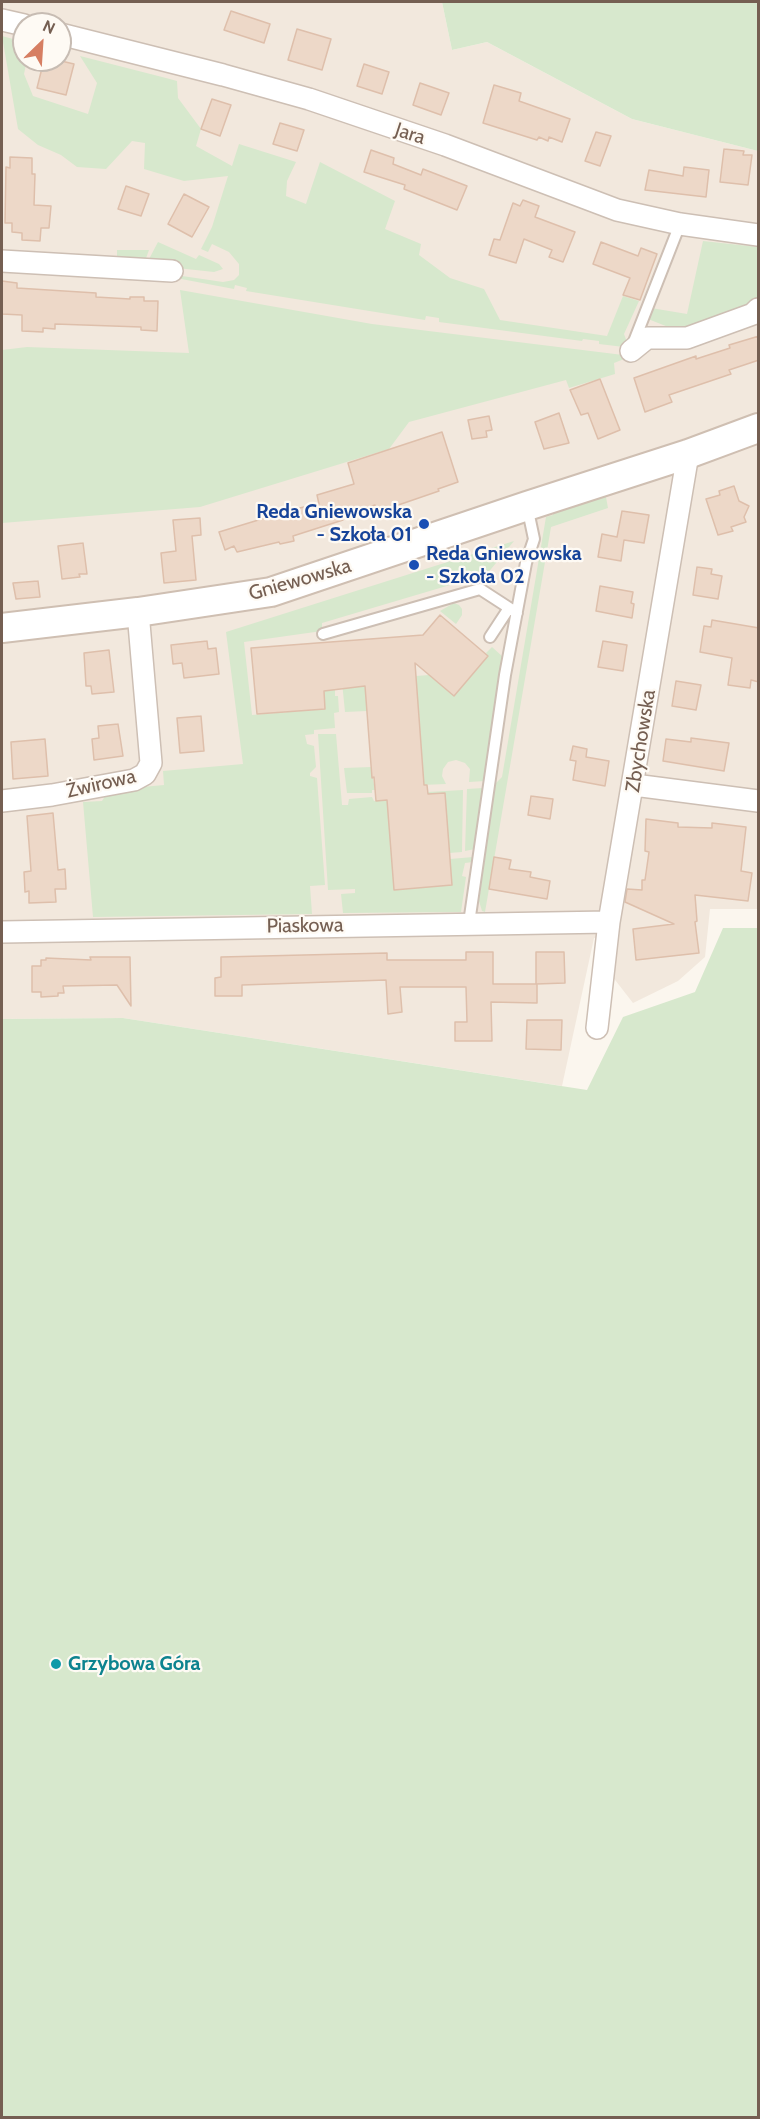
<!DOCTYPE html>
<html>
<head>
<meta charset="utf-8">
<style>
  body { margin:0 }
  #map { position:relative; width:760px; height:2119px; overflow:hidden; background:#fbf6ee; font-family:Cabin,sans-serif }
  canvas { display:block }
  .frame { position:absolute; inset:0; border:3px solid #755f52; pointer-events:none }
  .north { position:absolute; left:12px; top:12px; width:60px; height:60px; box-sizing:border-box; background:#fefaf4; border:2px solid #c7bcb3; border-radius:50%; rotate:25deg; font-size:16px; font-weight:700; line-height:24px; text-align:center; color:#755f52 }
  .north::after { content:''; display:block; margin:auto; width:21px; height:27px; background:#d67e62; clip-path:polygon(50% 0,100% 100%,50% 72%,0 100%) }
</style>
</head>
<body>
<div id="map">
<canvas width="760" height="2119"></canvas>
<div class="frame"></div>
<div class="north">N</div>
</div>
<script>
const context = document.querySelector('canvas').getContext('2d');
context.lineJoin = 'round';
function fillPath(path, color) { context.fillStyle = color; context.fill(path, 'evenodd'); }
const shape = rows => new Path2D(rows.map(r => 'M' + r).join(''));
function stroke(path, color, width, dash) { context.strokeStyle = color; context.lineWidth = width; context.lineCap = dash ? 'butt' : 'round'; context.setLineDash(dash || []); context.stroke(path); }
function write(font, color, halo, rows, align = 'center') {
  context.font = font + ' Cabin,sans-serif'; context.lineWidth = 4.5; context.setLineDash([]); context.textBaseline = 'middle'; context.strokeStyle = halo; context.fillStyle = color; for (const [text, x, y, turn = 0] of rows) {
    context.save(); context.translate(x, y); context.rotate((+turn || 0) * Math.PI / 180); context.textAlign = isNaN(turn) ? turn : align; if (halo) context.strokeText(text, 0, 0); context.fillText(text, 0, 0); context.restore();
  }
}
fillPath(shape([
  [2,2,442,2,452,50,487,42,632,119,758,151,758,909,710,909,705,957,678,981,633,1003,612,976,615,935,594,938,562,1086,123,1018,2,1019],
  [24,24,60,24,60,60,24,60]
]), '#f2e8dd');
fillPath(shape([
  [442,2,758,2,758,151,632,119,487,42,452,50],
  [2,36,24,42,24,60,27,60,24,74,33,96,88,114,97,83,80,56,166,78,177,81,178,98,201,129,196,146,232,166,239,144,296,162,287,181,286,196,306,204,320,162,395,201,385,229,421,244,419,255,450,278,484,289,500,320,607,336,623,296,639,301,624,334,628,345,624,347,599,344,599,341,583,339,582,341,439,322,439,318,426,316,425,320,246,291,247,288,235,285,234,289,176,278,176,276,182,276,223,282,234,280,239,275,239,264,229,252,212,244,208,252,201,249,212,227,228,176,184,181,144,169,145,143,132,141,106,169,77,167,61,155,38,145,18,129],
  [703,241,758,247,758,300,681,332,648,319,651,308,687,314],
  [158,242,196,259,199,255,219,264,223,269,214,272,177,268,148,261],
  [117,250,149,250,145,261,117,256],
  [180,290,372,324,623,355,624,359,614,363,615,374,569,388,566,380,409,422,389,449,200,507,2,523,2,350,27,347,189,353],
  [604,496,606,497,608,508,551,527,485,912,482,911,479,901,495,784,502,777,546,517,553,515,553,513],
  [514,541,487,574,322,623,322,631,244,642,252,715,325,709,324,691,335,690,335,696,338,696,339,712,334,713,335,728,314,730,314,734,305,735,307,744,314,746,316,767,310,773,310,776,317,778,325,885,310,886,312,914,93,917,83,802,102,801,109,790,164,785,163,771,243,764,226,632],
  [454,603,459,605,462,609,462,615,456,624,440,611],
  [492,647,503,657,485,781,469,782,470,769,465,763,456,760,448,762,443,769,442,776,446,784,422,785,421,774,423,773,416,676,429,675,454,696,488,656,486,653],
  [364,680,367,711,345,712,342,682],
  [318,734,336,734,342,805,348,805,349,799,372,797,374,801,387,800,432,887,451,885,450,859,473,857,473,862,465,863,462,876,466,877,461,912,343,913,341,894,355,893,355,889,328,890],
  [371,767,375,790,372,790,372,793,347,793,344,768],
  [483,788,475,849,465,851,467,789],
  [463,790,462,852,449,853,428,792],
  [723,928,758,928,758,2117,2,2117,2,1019,123,1018,587,1090,623,1017,695,992]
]), '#d7e8cd');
const building = shape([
  [231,11,270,24,264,43,224,30,231,11],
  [297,29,331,39,322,70,288,60,297,29],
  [44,60,57,60,74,64,66,95,37,88,44,60],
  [364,64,389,72,382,94,357,86,364,64],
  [420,83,449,93,441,115,413,105,420,83],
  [494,85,521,93,519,101,570,119,562,142,549,137,548,141,539,137,537,140,483,123,494,85],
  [212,99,231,105,220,136,201,129,212,99],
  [280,123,304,130,297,151,273,144,280,123],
  [596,132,611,136,600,166,585,161,596,132],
  [724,149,744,151,743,155,752,155,748,185,720,182,724,149],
  [371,150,394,158,393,164,421,175,423,169,467,186,457,210,404,189,405,185,364,172,371,150],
  [10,157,32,158,32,174,35,174,34,205,51,206,49,228,41,228,40,241,22,240,22,233,12,232,12,223,5,223,6,167,10,168,10,157],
  [684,167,709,170,706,197,645,190,649,170,683,176,684,167],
  [126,186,149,194,141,216,118,209,126,186],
  [184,194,209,207,192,237,168,224,184,194],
  [523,200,539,206,535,217,575,232,563,262,549,257,552,250,524,239,516,263,489,255,494,239,500,240,513,203,520,206,523,200],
  [601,242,638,256,641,248,657,254,640,300,623,295,630,278,593,264,601,242],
  [2,281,17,283,17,288,96,293,96,297,130,299,130,297,144,297,144,301,158,301,157,331,141,330,141,327,55,324,55,329,43,328,43,332,22,331,22,315,2,314,2,281],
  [759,336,759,360,729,370,731,374,669,395,672,402,645,412,634,378,696,356,696,359,730,348,729,345,759,336],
  [600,379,620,430,598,439,588,413,581,415,570,390,600,379],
  [559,413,569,443,544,449,535,422,559,413],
  [489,416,492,430,486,431,487,437,472,439,468,420,489,416],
  [442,432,458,482,438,489,439,491,378,512,375,505,342,516,343,520,293,536,294,541,280,544,279,542,237,552,234,546,225,550,219,532,265,518,265,515,319,504,317,495,354,484,348,463,442,432],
  [734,486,739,501,749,506,744,517,746,522,731,527,733,531,718,535,706,499,720,495,719,491,734,486],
  [622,511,649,515,644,543,624,540,621,561,598,557,602,534,617,537,622,511],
  [200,518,201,535,192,536,196,580,164,583,161,553,176,551,173,520,200,518],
  [83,543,87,574,79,574,80,577,62,579,58,546,83,543],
  [697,567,712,569,711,574,722,576,718,599,693,595,697,567],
  [38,581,40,597,16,599,13,583,38,581],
  [600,586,633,592,631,603,634,604,632,618,596,611,600,586],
  [440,615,488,656,454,696,415,663,424,785,427,785,428,794,445,793,452,885,394,890,387,800,376,801,374,777,372,778,365,686,324,691,325,709,257,714,251,648,423,635,440,615],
  [712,620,759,628,759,682,751,680,750,688,728,685,732,658,700,652,704,626,711,627,712,620],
  [207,641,208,649,216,648,219,674,184,678,182,663,173,664,171,645,207,641],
  [603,641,627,645,623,671,598,667,603,641],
  [109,650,114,692,92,694,91,686,86,686,84,653,109,650],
  [676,681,701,685,696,710,672,706,676,681],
  [201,716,204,751,180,753,177,718,201,716],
  [118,724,123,756,94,760,92,739,99,738,98,726,118,724],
  [691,738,729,743,724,771,663,761,666,739,691,742,691,738],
  [45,739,48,776,13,779,11,742,45,739],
  [573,746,587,749,586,757,609,761,605,786,573,780,576,761,570,760,573,746],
  [531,796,553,799,550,819,528,815,531,796],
  [53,813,58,870,65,869,66,889,55,889,56,902,29,903,29,891,25,892,24,872,31,871,27,816,53,813],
  [646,819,678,823,678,827,712,828,712,823,746,827,741,871,752,873,748,901,695,895,697,921,695,922,699,953,636,960,633,929,674,924,625,902,627,889,642,890,642,880,645,880,649,852,645,851,646,819],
  [494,857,511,860,509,869,531,872,530,877,550,881,547,899,489,889,494,857],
  [466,952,493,952,493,984,537,984,537,1003,491,1002,492,1041,455,1041,455,1022,467,1022,466,987,400,987,402,1012,388,1014,386,980,242,985,242,996,215,996,215,978,221,977,221,957,387,953,387,960,466,960,466,952],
  [536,952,564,952,565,983,536,984,536,952],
  [90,957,130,957,131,1006,117,985,63,986,64,993,58,993,58,996,41,997,41,992,32,992,32,966,41,966,41,960,46,960,46,958,91,960,90,957],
  [527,1020,562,1020,561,1050,526,1049,527,1020]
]);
fillPath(building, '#edd8c8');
stroke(building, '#debfab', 1.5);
const lane = shape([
  [633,344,680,224],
  [323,634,480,589,517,613],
  [490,637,509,608],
  [469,923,505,675,526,563,534,539,527,506]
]);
const street = shape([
  [2,20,24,25],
  [60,34,223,75,309,99,445,145,617,210,680,224,758,235],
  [2,261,172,271],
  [631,351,647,338,687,338,753,314,758,309],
  [634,785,758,801],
  [2,801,52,795,134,780,145,774,151,763,138,612],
  [2,932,609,922],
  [597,1028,609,922,688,454]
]);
const secondary = shape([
  [2,628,138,612,271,592,527,506,688,454,758,428]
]);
stroke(lane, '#cdbfb4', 14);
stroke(street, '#cdbfb4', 24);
stroke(secondary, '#cfbfb2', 32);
stroke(lane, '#fff', 10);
stroke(street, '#fff', 21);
stroke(secondary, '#fff', 28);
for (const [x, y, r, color] of [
  [424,524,6,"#1a4fb4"],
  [414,565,6,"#1a4fb4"],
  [56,1664,6,"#0f9aa8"]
]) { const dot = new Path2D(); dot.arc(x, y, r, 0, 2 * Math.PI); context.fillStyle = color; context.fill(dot); stroke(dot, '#fefaf4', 2); }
write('20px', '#755f52', '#fefaf4', [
  ["Jara",410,134,18],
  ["Gniewowska",300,580,-16],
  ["Zbychowska",641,741,-81],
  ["Żwirowa",101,784,-13],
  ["Piaskowa",305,926,-1]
]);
write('bold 20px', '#164399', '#fefaf4', [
  ["Reda Gniewowska",412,512],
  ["- Szkoła 01",412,535],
  ["Reda Gniewowska",426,554,"left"],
  ["- Szkoła 02",426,577,"left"]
], 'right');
write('bold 20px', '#0d838f', '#fefaf4', [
  ["Grzybowa Góra",68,1664]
], 'left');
</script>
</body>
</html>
